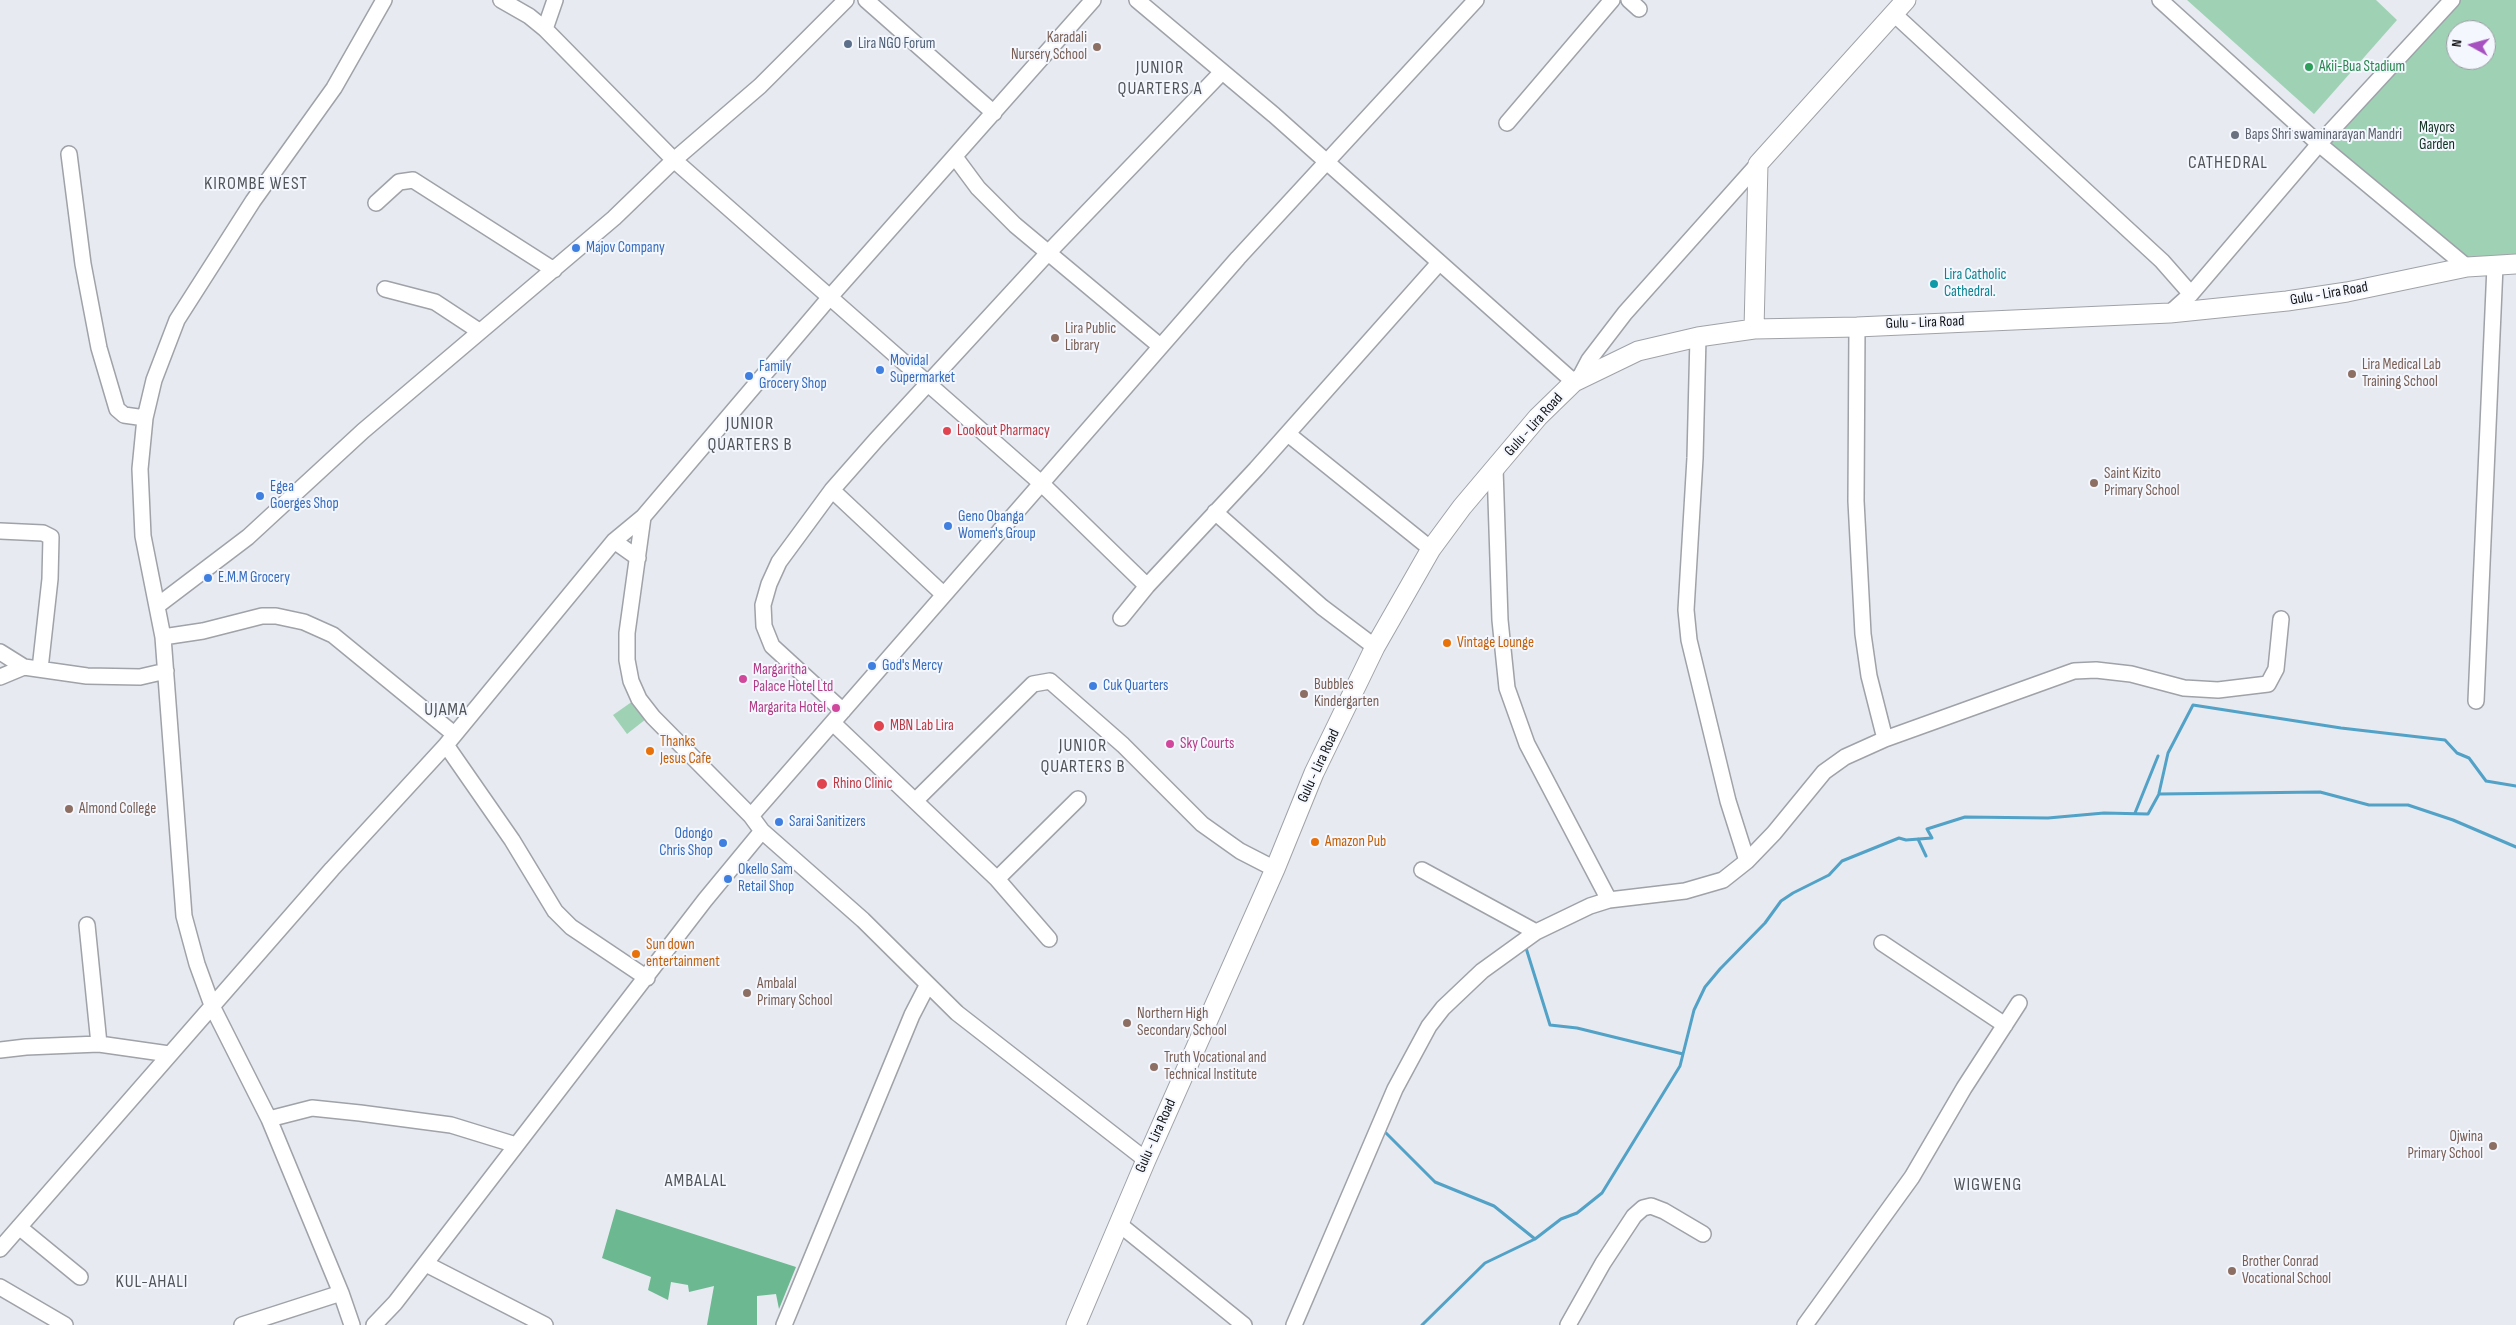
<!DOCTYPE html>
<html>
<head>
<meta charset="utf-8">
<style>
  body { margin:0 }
  #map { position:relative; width:2516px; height:1325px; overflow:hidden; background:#e7eaf0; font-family:"Sofia Sans Condensed",sans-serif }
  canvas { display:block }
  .north { position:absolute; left:2446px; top:20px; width:50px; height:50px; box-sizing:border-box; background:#f4f7fe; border:1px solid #9a9ca1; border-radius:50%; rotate:277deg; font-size:14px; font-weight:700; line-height:20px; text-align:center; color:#131416 }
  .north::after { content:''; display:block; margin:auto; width:18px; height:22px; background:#a651bf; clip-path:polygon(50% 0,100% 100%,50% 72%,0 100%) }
</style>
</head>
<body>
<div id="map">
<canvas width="2516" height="1325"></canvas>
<div class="north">N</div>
</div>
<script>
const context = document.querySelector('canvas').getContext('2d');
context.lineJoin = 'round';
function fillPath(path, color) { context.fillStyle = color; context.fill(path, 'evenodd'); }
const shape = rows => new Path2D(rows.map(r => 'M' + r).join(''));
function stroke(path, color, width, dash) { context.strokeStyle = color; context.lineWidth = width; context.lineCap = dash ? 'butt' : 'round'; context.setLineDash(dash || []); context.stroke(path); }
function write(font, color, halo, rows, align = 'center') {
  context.font = font + ' "Sofia Sans Condensed",sans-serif'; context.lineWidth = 4; context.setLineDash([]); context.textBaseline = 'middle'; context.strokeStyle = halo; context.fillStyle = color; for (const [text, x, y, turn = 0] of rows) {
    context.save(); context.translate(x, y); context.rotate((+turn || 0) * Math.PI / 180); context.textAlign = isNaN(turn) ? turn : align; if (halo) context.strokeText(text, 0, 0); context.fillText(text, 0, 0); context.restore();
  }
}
fillPath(shape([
  [2187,0,2376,0,2397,20,2314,114],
  [2456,0,2516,0,2516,264,2477,268,2324,146],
  [2456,30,2486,30,2486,60,2456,60],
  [633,701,646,719,627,734,613,715]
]), '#9fd2b5');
fillPath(shape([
  [616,1209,796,1267,779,1309,776,1294,757,1296,757,1325,707,1325,714,1286,689,1292,688,1285,671,1282,668,1300,648,1290,651,1277,602,1258]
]), '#6cb890');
stroke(shape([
  [2159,793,2168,753,2193,705,2341,728,2445,740,2457,753,2469,758,2486,781,2516,786],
  [2135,813,2158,756],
  [1918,839,1926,856],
  [1526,948,1550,1025,1577,1028,1683,1054],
  [1386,1133,1435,1182,1494,1206,1535,1239],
  [1422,1325,1485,1263,1535,1239,1561,1219,1577,1213,1602,1193,1680,1066,1694,1010,1705,987,1720,969,1765,923,1781,901,1793,893,1829,875,1842,861,1899,838,1906,840,1932,838,1927,829,1965,817,2048,818,2104,813,2148,814,2159,794,2320,792,2369,805,2408,805,2453,820,2516,847]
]), '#52a1c7', 3);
const minor = shape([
  [501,0,529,16,545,29,674,160,1042,484,1147,586],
  [866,0,994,113],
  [1137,0,1274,115,1574,382],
  [1629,0,1639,9],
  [2160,0,2319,144,2467,267],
  [1894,14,2162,261,2191,294],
  [545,29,555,0],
  [1507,123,1612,0],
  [69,154,83,264,99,348,117,409,124,415,145,418],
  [955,157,978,188,1015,225,1160,346],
  [376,203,399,182,413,180,554,270],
  [385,289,435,302,479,331],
  [2170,313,2191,294,2319,144,2452,0],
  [1857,327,1856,501,1863,634,1869,676,1885,739],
  [1698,337,1695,458,1686,610,1689,640,1728,801,1747,861],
  [1579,379,1589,360,1625,313,1758,164],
  [1288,434,1431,549],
  [1495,468,1500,620,1507,688,1527,744,1609,900],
  [832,490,943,594],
  [1215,512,1322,607,1375,647],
  [643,517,627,633,627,660,631,681,639,699,653,717,751,816,762,831,863,920,957,1013,1146,1160],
  [0,531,43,533,51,537,50,579,40,669],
  [614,541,638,558],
  [157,606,248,537,363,431,614,218,674,160,760,86,846,0],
  [1121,618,1147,586,1256,469,1439,263],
  [163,637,203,631,262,616,276,616,304,622,333,635,454,734],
  [0,652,24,667,87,676,140,677,166,671],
  [0,677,24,667],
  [2476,701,2495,266],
  [843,711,772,646,764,626,763,605,769,584,779,562,832,490,876,440,1047,254,1222,72],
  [833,723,997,879,1049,939],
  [446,745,512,840,555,911,571,927,647,978],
  [915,801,1033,684,1050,681,1123,745,1202,824,1240,851,1275,869],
  [751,816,1238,258,1476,0],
  [1422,870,1536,932],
  [997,879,1078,799],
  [87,925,99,1044],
  [1882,943,2005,1025],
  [0,1050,26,1047,99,1044,169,1054],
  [269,1119,312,1108,360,1113,451,1125,516,1145],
  [1119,1224,1244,1325],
  [19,1227,80,1277],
  [0,1249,332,869,446,745,614,541,643,517,830,297,1093,0],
  [426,1264,545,1325],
  [0,1287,65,1325],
  [242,1325,341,1293],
  [352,1325,341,1293,269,1119,213,1008,197,964,184,916,163,637,143,536,140,469,145,418,154,380,177,320,253,201,334,88,384,0],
  [374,1325,395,1303,705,900,762,831],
  [784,1325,912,1015,927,986],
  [1294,1325,1395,1089,1429,1026,1443,1008,1482,971,1536,932,1590,906,1609,900,1685,891,1723,880,1747,861,1774,833,1824,772,1845,757,1885,739,2074,671,2096,670,2131,674,2184,688,2218,690,2268,684,2276,669,2281,619],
  [1568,1325,1603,1263,1634,1216,1643,1208,1651,1206,1664,1211,1703,1234],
  [1805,1325,1912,1177,1964,1088,2019,1003]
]);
const major = shape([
  [1754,329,1758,164,1906,0],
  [1076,1325,1146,1160,1275,869,1314,773,1375,647,1431,549,1462,507,1538,417,1574,382,1638,351,1698,337,1754,329,1857,327,2170,313,2287,301,2347,292,2467,267,2516,264]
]);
stroke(minor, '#9fa2a8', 18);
stroke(major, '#9fa2a8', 21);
stroke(minor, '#fff', 15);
stroke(major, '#fff', 19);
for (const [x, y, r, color] of [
  [848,44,5,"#5c6f8a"],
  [1097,47,5,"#8d6e63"],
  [2309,67,5,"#2e9e5b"],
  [2235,135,5,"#6b7280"],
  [576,248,5,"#3f7fe0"],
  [1934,284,5,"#0f9aa8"],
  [1055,338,5,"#8d6e63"],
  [880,370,5,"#3f7fe0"],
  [2352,374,5,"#8d6e63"],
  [749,376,5,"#3f7fe0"],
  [947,431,5,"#e0444e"],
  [2094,483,5,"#8d6e63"],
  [260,496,5,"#3f7fe0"],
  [948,526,5,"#3f7fe0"],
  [208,578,5,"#3f7fe0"],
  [1447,643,5,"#e8710a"],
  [872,666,5,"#3f7fe0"],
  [743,679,5,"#d1479c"],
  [1093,686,5,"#3f7fe0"],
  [1304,694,5,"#8d6e63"],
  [836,708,5,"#d1479c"],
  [879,726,6,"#e0444e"],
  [1170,744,5,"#d1479c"],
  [650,751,5,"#e8710a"],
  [822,784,6,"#e0444e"],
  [69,809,5,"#8d6e63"],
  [779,822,5,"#3f7fe0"],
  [1315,842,5,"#e8710a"],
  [723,843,5,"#3f7fe0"],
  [728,879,5,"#3f7fe0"],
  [636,954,5,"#e8710a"],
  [747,993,5,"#8d6e63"],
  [1127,1023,5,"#8d6e63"],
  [1154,1067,5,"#8d6e63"],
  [2493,1146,5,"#8d6e63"],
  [2232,1271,5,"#8d6e63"]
]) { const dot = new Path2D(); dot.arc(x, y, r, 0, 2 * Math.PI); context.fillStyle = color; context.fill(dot); stroke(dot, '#f4f7fe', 2); }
write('15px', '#785e54', '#f4f7fe', [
  ["Karadali",1087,38,"right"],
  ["Nursery School",1087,55,"right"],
  ["Lira Public",1065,329],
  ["Library",1065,346],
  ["Lira Medical Lab",2362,365],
  ["Training School",2362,382],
  ["Saint Kizito",2104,474],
  ["Primary School",2104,491],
  ["Bubbles",1314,685],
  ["Kindergarten",1314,702],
  ["Almond College",79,809],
  ["Ambalal",757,984],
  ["Primary School",757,1001],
  ["Northern High",1137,1014],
  ["Secondary School",1137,1031],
  ["Truth Vocational and",1164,1058],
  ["Technical Institute",1164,1075],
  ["Ojwina",2483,1137,"right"],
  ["Primary School",2483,1154,"right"],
  ["Brother Conrad",2242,1262],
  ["Vocational School",2242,1279]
], 'left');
write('15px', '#4e5e75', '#f4f7fe', [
  ["Lira NGO Forum",858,44]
], 'left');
write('15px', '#27864d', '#f4f7fe', [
  ["Akii-Bua Stadium",2319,67]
], 'left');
write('15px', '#103222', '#f4f7fe', [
  ["Mayors",2437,128],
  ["Garden",2437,145]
]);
write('15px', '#5b616d', '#f4f7fe', [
  ["Baps Shri swaminarayan Mandri",2245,135]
], 'left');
write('15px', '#366cbe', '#f4f7fe', [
  ["Majov Company",586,248],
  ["Movidal",890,361],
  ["Supermarket",890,378],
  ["Family",759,367],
  ["Grocery Shop",759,384],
  ["Egea",270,487],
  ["Goerges Shop",270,504],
  ["Geno Obanga",958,517],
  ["Women's Group",958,534],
  ["E.M.M Grocery",218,578],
  ["God's Mercy",882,666],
  ["Cuk Quarters",1103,686],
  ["Sarai Sanitizers",789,822],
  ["Odongo",713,834,"right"],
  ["Chris Shop",713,851,"right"],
  ["Okello Sam",738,870],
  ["Retail Shop",738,887]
], 'left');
write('15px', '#0d838f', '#f4f7fe', [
  ["Lira Catholic",1944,275],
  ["Cathedral.",1944,292]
], 'left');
write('15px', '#131416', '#f4f7fe', [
  ["Gulu - Lira Road",2329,294,-10],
  ["Gulu - Lira Road",1925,323,-2],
  ["Gulu - Lira Road",1534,425,-48],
  ["Gulu - Lira Road",1319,766,-65],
  ["Gulu - Lira Road",1156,1136,-66]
]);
write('15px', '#be3a42', '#f4f7fe', [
  ["Lookout Pharmacy",957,431],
  ["MBN Lab Lira",890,726],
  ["Rhino Clinic",833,784]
], 'left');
write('15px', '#c56008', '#f4f7fe', [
  ["Vintage Lounge",1457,643],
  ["Thanks",660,742],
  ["Jesus Cafe",660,759],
  ["Amazon Pub",1325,842],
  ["Sun down",646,945],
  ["entertainment",646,962]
], 'left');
write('15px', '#b23c85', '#f4f7fe', [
  ["Margaritha",753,670],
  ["Palace Hotel Ltd",753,687],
  ["Margarita Hotel",826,708,"right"],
  ["Sky Courts",1180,744]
], 'left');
context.letterSpacing = '1px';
write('18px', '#52555a', '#f4f7fe', [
  ["JUNIOR",1160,68],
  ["QUARTERS A",1160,89],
  ["CATHEDRAL",2228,163],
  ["KIROMBE WEST",256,184],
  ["JUNIOR",750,424],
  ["QUARTERS B",750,445],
  ["UJAMA",446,710],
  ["JUNIOR",1083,746],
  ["QUARTERS B",1083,767],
  ["AMBALAL",696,1181],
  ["WIGWENG",1988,1185],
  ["KUL-AHALI",152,1282]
]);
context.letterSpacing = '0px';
</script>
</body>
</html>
